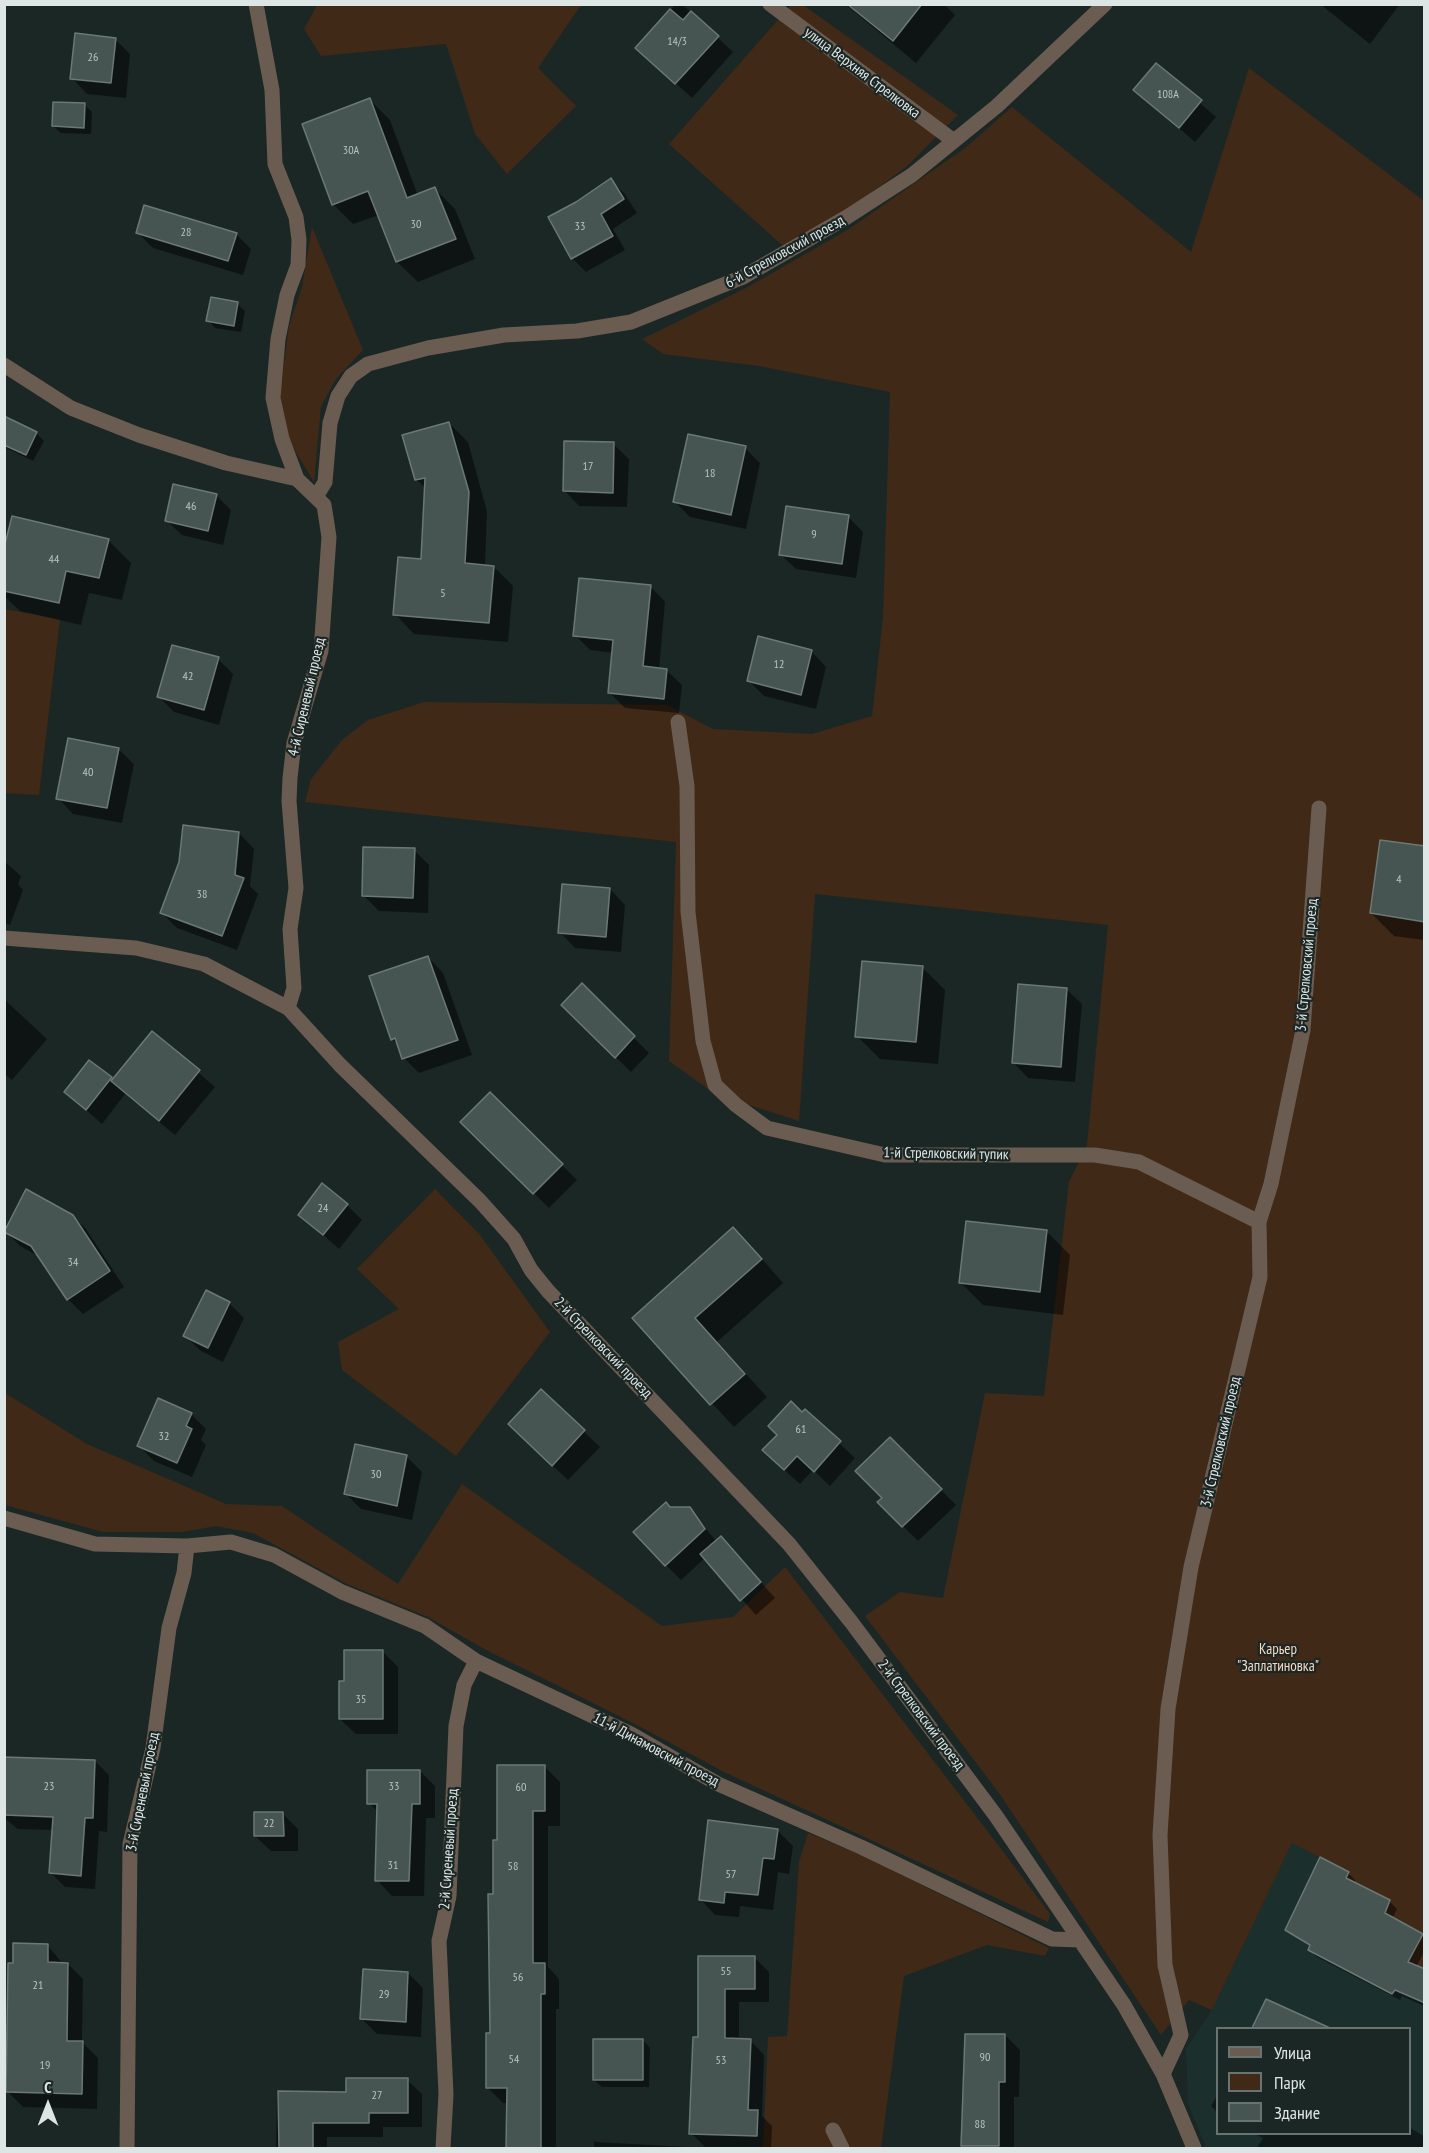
<!DOCTYPE html>
<html>
<head>
<meta charset="utf-8">
<style>
  body { margin:0 }
  #map { position:relative; width:1429px; height:2153px; overflow:hidden; background:#1b2725; font-family:"PT Sans Narrow",sans-serif }
  canvas { display:block }
  .frame { position:absolute; inset:0; border:6px solid #dee6e5; pointer-events:none }
  .legend { position:absolute; left:1216px; top:2027px; width:195px; height:108px; box-sizing:border-box; background:#1b2725; border:2px solid #697372; margin:0; padding:8px 10px; list-style:none; font-size:18px; color:#dee6e5 }
  .legend li { display:flex; align-items:center; gap:12px; height:30px }
  .legend b { width:30px; border:2px solid #697372 }
  .north { position:absolute; left:18px; top:2075px; width:60px; height:60px; -webkit-text-stroke:4px #1b2725; paint-order:stroke; rotate:0deg; font-size:16px; font-weight:700; line-height:24px; text-align:center; color:#dee6e5 }
  .north::after { content:''; display:block; margin:auto; width:21px; height:27px; background:#dee6e5; clip-path:polygon(50% 0,100% 100%,50% 72%,0 100%) }
</style>
</head>
<body>
<div id="map">
<canvas width="1429" height="2153"></canvas>
<div class="frame"></div>
<ul class="legend">
<li><b style="height:8px;background:#6b5c51"></b>Улица</li>
<li><b style="height:16px;background:#402917"></b>Парк</li>
<li><b style="height:16px;background:#475552"></b>Здание</li>
</ul>
<div class="north">С</div>
</div>
<script>
const context = document.querySelector('canvas').getContext('2d');
context.lineJoin = 'round';
function fillPath(path, color) { context.fillStyle = color; context.fill(path, 'evenodd'); }
const shape = rows => new Path2D(rows.map(r => 'M' + r).join(''));
function stroke(path, color, width, dash) { context.strokeStyle = color; context.lineWidth = width; context.lineCap = dash ? 'butt' : 'round'; context.setLineDash(dash || []); context.stroke(path); }
function write(font, color, halo, rows, align = 'center') {
  context.font = font + ' "PT Sans Narrow",sans-serif'; context.lineWidth = 4.5; context.setLineDash([]); context.textBaseline = 'middle'; context.strokeStyle = halo; context.fillStyle = color; for (const [text, x, y, turn = 0] of rows) {
    context.save(); context.translate(x, y); context.rotate((+turn || 0) * Math.PI / 180); context.textAlign = isNaN(turn) ? turn : align; if (halo) context.strokeText(text, 0, 0); context.fillText(text, 0, 0); context.restore();
  }
}
fillPath(shape([
  [1292,1843,1349,1872,1347,1878,1390,1900,1385,1913,1423,1934,1424,2148,1206,2148,1188,2103,1186,2049,1212,2010],
  [1218,2028,1410,2028,1410,2134,1218,2134]
]), '#1b302d');
fillPath(shape([
  [317,5,581,5,538,68,576,106,507,174,475,134,446,44,321,56,304,29],
  [791,5,803,5,958,115,906,167,842,214,783,246,669,144],
  [1249,68,1424,201,1424,1969,1408,1962,1423,1934,1385,1913,1390,1900,1346,1878,1348,1872,1292,1843,1212,2010,1189,2000,1161,2035,999,1793,865,1616,900,1592,943,1598,985,1393,1044,1396,1069,1182,1087,1145,1108,925,815,894,799,1121,715,1094,669,1061,676,842,305,802,311,779,342,740,368,720,424,702,667,705,713,729,812,734,872,716,883,617,890,392,759,366,663,354,642,339,746,288,849,229,965,148,1012,107,1191,252],
  [312,227,363,350,336,379,321,406,314,482,287,437,280,394,289,326,302,287],
  [4,609,60,619,39,795,5,793],
  [435,1189,480,1235,550,1332,456,1456,342,1370,338,1342,399,1309,357,1269],
  [5,1393,87,1444,226,1504,282,1506,398,1584,462,1484,662,1626,733,1617,785,1567,1005,1854,1050,1914,1048,1922,724,1772,637,1725,486,1650,428,1617,347,1584,253,1533,216,1526,183,1532,103,1532,5,1505],
  [808,1833,857,1853,1049,1948,1045,1956,987,1945,904,1976,881,2148,763,2148,768,2037,787,2036,799,1862]
]), '#402917');
fillPath(shape([
  [676,4,682,4,733,52,692,98,637,48],
  [845,4,944,4,955,15,916,63],
  [1320,4,1400,4,1370,44],
  [115,39,130,54,126,98,87,94,72,78],
  [1156,65,1216,117,1195,142,1135,90],
  [370,100,390,120,418,196,435,189,455,209,475,259,418,282,397,262,379,215,353,224,333,204],
  [85,105,92,112,91,134,61,133,53,126],
  [610,180,624,193,637,213,613,229,625,250,586,272,572,258,550,218],
  [138,233,236,234,251,249,243,275,153,248],
  [237,304,245,311,241,332,215,328,208,320],
  [8,419,36,433,44,441,33,461,4,447,4,427],
  [449,423,468,442,487,512,485,566,494,567,513,586,508,642,414,634,395,614,422,561,426,489,417,480],
  [613,444,629,459,627,507,579,506,564,490],
  [745,448,760,463,746,529,690,517,675,502],
  [216,495,231,510,223,545,182,535,166,520],
  [848,517,863,532,856,578,796,569,780,554],
  [108,540,131,563,122,600,89,593,81,625,20,611,4,596,4,555],
  [650,586,665,602,659,669,666,670,682,685,679,713,625,708,610,693,614,653,590,650,575,635],
  [811,651,826,667,816,709,764,696,748,680],
  [218,659,233,674,219,725,174,712,159,697],
  [118,749,134,764,122,823,73,814,58,798],
  [239,833,254,849,250,886,258,894,237,950,177,928,162,913,180,863],
  [1424,848,1424,940,1394,936,1371,913],
  [414,850,429,865,428,913,379,911,363,895],
  [4,861,21,876,18,884,23,890,10,925,4,923],
  [610,889,625,905,621,952,575,948,560,932],
  [428,957,443,973,472,1055,419,1073,404,1058,400,1047,392,1039],
  [922,967,945,990,938,1064,880,1059,857,1036],
  [582,986,649,1053,631,1072,563,1005],
  [1066,989,1082,1004,1075,1082,1028,1078,1013,1062],
  [4,999,47,1039,12,1080,4,1074],
  [152,1033,215,1087,175,1135,125,1094,102,1124,66,1092,111,1078,113,1080],
  [490,1094,577,1180,549,1208,462,1122],
  [27,1191,70,1213,86,1229,124,1287,83,1314,68,1299,40,1257,20,1246,5,1231],
  [347,1205,362,1220,339,1249,300,1214],
  [1047,1232,1070,1255,1063,1315,983,1305,960,1282],
  [756,1252,783,1283,717,1342,767,1397,734,1427,634,1318],
  [229,1303,244,1318,223,1362,201,1351,185,1336],
  [542,1391,600,1447,568,1480,525,1440],
  [805,1411,855,1458,830,1486,813,1470,800,1484,780,1466],
  [191,1414,206,1429,201,1440,206,1445,192,1477,154,1461,139,1446],
  [890,1439,956,1505,918,1541,879,1502,884,1498],
  [356,1446,407,1457,422,1472,412,1520,361,1509,346,1494],
  [670,1509,689,1509,717,1542,721,1538,775,1598,756,1615,705,1558,681,1580,666,1565],
  [382,1651,398,1667,398,1734,356,1734,340,1719,345,1682],
  [4,1758,95,1761,109,1775,107,1832,99,1831,95,1889,65,1887,50,1872,54,1830,18,1829,4,1818],
  [545,1767,560,1782,560,1826,548,1826,548,1967,559,1979,559,2009,556,2009,556,2148,508,2148,509,2103,503,2103,488,2088,499,1841],
  [420,1771,435,1786,435,1818,426,1818,424,1896,392,1896,377,1880,378,1812,369,1803],
  [283,1814,298,1829,298,1851,271,1851,255,1836],
  [777,1830,793,1846,789,1874,778,1872,773,1910,740,1906,739,1917,715,1915,700,1899],
  [1348,1873,1355,1880,1354,1884,1389,1901,1397,1909,1392,1919,1424,1937,1424,1952,1416,1967,1424,1971,1424,2006,1402,1996,1400,2000,1317,1957,1310,1950,1311,1947,1287,1929],
  [48,1946,63,1964,68,1964,83,1979,82,2042,98,2058,97,2109,23,2107,7,2091],
  [699,1958,755,1958,769,1972,769,2002,739,2002,739,2040,750,2040,764,2055,762,2116,772,2126,771,2148,594,2148,594,2142,706,2148,691,2133,699,2038],
  [408,1973,423,1988,421,2037,377,2034,362,2019],
  [1266,2001,1323,2027,1325,2028,1252,2028],
  [1005,2035,1020,2050,1019,2097,1014,2097,1014,2148,966,2148,962,2145],
  [643,2040,650,2048,649,2087,602,2087,594,2080],
  [407,2080,422,2094,422,2127,383,2127,383,2137,327,2137,327,2148,276,2148,277,2092,348,2094],
  [1218,2094,1218,2113,1211,2106],
  [1410,2128,1424,2136,1424,2148,1257,2148,1263,2138,1255,2134,1410,2134]
]), '#0007');
const building = shape([
  [847,4,922,4,893,41,847,4],
  [670,9,683,20,691,11,719,36,675,84,635,48,670,9],
  [75,33,116,38,111,83,70,79,75,33],
  [1156,63,1202,100,1179,128,1133,90,1156,63],
  [370,98,407,198,435,187,456,239,396,262,368,191,332,205,302,124,370,98],
  [53,102,85,103,84,128,52,126,53,102],
  [611,178,624,199,601,214,613,236,571,259,548,217,576,202,611,178],
  [144,205,237,233,228,261,136,233,144,205],
  [211,297,238,302,234,326,206,321,211,297],
  [4,416,37,432,26,455,4,445,4,416],
  [449,422,469,492,465,563,494,566,489,623,393,615,398,557,421,559,425,478,415,480,402,435,449,422],
  [688,434,746,446,731,515,673,502,688,434],
  [564,441,614,442,613,493,563,491,564,441],
  [173,484,217,494,208,531,165,521,173,484],
  [786,506,849,515,842,564,779,555,786,506],
  [12,516,109,539,99,578,66,571,59,603,4,591,4,548,12,516],
  [579,578,651,585,643,666,667,669,664,699,608,693,613,640,573,636,579,578],
  [758,636,812,650,801,695,747,681,758,636],
  [172,645,219,657,204,710,157,697,172,645],
  [68,738,119,748,107,808,56,799,68,738],
  [183,825,239,832,235,875,244,878,222,936,160,913,179,862,183,825],
  [1380,840,1425,846,1425,922,1370,913,1380,840],
  [363,847,415,848,413,898,362,896,363,847],
  [562,884,610,888,606,937,558,933,562,884],
  [428,956,458,1040,402,1059,395,1038,391,1040,369,976,428,956],
  [862,961,923,966,916,1042,855,1037,862,961],
  [582,983,635,1036,615,1058,561,1005,582,983],
  [1018,984,1067,988,1061,1067,1012,1063,1018,984],
  [152,1031,200,1070,159,1121,111,1081,152,1031],
  [89,1060,112,1077,86,1110,64,1092,89,1060],
  [490,1092,563,1164,533,1194,460,1122,490,1092],
  [322,1183,348,1204,323,1235,298,1215,322,1183],
  [26,1189,73,1215,110,1271,67,1300,31,1246,4,1232,26,1189],
  [966,1221,1047,1230,1040,1292,959,1283,966,1221],
  [733,1227,762,1259,695,1318,745,1374,710,1405,632,1318,733,1227],
  [206,1290,230,1302,208,1348,183,1336,206,1290],
  [541,1389,585,1430,552,1466,508,1424,541,1389],
  [158,1398,192,1413,186,1426,192,1429,177,1463,137,1446,158,1398],
  [791,1401,802,1412,805,1409,841,1441,814,1472,797,1456,784,1470,762,1450,777,1435,768,1426,791,1401],
  [890,1437,942,1489,902,1527,877,1502,882,1498,855,1471,890,1437],
  [355,1444,407,1455,397,1506,344,1494,355,1444],
  [666,1502,670,1507,690,1507,705,1529,665,1566,633,1532,666,1502],
  [721,1536,761,1582,740,1601,700,1554,721,1536],
  [344,1650,383,1650,383,1719,339,1719,339,1681,344,1681,344,1650],
  [4,1757,95,1760,93,1818,85,1818,81,1876,49,1873,53,1817,4,1815,4,1757],
  [497,1765,545,1765,545,1811,533,1811,533,1963,545,1963,545,1994,541,1994,541,2148,506,2148,507,2088,486,2088,486,2033,490,2033,488,1894,493,1894,493,1840,497,1840,497,1765],
  [367,1770,420,1770,420,1804,412,1804,409,1881,375,1881,377,1804,367,1804,367,1770],
  [254,1812,283,1812,284,1836,254,1836,254,1812],
  [708,1820,778,1829,774,1859,763,1858,758,1895,725,1892,724,1903,699,1900,708,1820],
  [1320,1857,1349,1872,1346,1878,1390,1900,1385,1913,1423,1934,1408,1962,1425,1969,1425,2003,1395,1990,1392,1994,1308,1950,1310,1945,1285,1930,1320,1857],
  [13,1943,48,1944,48,1962,68,1963,67,2041,83,2041,82,2094,6,2092,8,1963,13,1963,13,1943],
  [698,1956,755,1956,755,1989,725,1989,725,2038,751,2039,748,2110,758,2110,757,2136,689,2134,693,2037,698,2037,698,1956],
  [363,1969,408,1972,406,2022,360,2019,363,1969],
  [1266,1999,1330,2028,1252,2028,1266,1999],
  [965,2034,1005,2034,1005,2082,999,2082,999,2146,961,2146,965,2034],
  [593,2039,643,2039,643,2080,593,2080,593,2039],
  [346,2078,408,2078,408,2113,369,2113,369,2123,313,2123,313,2148,279,2148,278,2091,346,2092,346,2078]
]);
fillPath(building, '#475552');
stroke(building, '#6a7876', 1.5);
stroke(shape([
  [256,4,272,90,275,164,296,217,299,240,298,265,287,295,278,339,273,398,282,439,297,479,324,505,329,537,321,651,294,743,290,778,289,801,296,888,290,929,294,988,288,1008],
  [770,4,954,141],
  [4,365,71,408,139,435,226,463,297,479],
  [316,497,325,482,330,423,338,396,351,376,368,364,428,348,504,335,577,331,631,322,743,277,847,217,912,175,997,106,1105,4],
  [678,722,687,786,688,912,703,1041,715,1085,736,1105,767,1128,885,1155,1095,1155,1139,1162,1259,1222],
  [4,938,136,948,204,964,288,1008,340,1065,480,1201,514,1239,531,1270,548,1291,789,1544,852,1623,996,1816,1080,1940],
  [4,1518,95,1544,187,1546,231,1542,274,1555,342,1592,425,1626,476,1661,631,1734,718,1784,861,1847,1052,1939,1080,1940,1124,2005,1163,2074,1194,2148],
  [1163,2074,1181,2035,1165,1965,1160,1835,1168,1709,1191,1567,1260,1277,1259,1222,1271,1184,1303,1030,1319,808],
  [833,2130,842,2148],
  [127,2148,130,1844,153,1748,169,1628,184,1573,187,1546],
  [443,2148,446,2094,439,1941,449,1896,456,1726,464,1685,476,1661]
]), '#6b5c51', 15);
write('12px', '#b8c2c0', null, [
  ["14/3",677,42],
  ["26",93,58],
  ["108А",1168,95],
  ["30А",351,151],
  ["30",416,225],
  ["33",580,227],
  ["28",186,233],
  ["17",588,467],
  ["18",710,474],
  ["46",191,507],
  ["9",814,535],
  ["44",54,560],
  ["5",443,594],
  ["12",779,665],
  ["42",188,677],
  ["40",88,773],
  ["4",1399,880],
  ["38",202,895],
  ["24",323,1209],
  ["34",73,1263],
  ["61",801,1430],
  ["32",164,1437],
  ["30",376,1475],
  ["35",361,1700],
  ["23",49,1787],
  ["33",394,1787],
  ["60",521,1788],
  ["22",269,1824],
  ["31",393,1866],
  ["58",513,1867],
  ["57",731,1875],
  ["55",726,1972],
  ["56",518,1978],
  ["21",38,1986],
  ["29",384,1995],
  ["90",985,2058],
  ["54",514,2060],
  ["53",721,2061],
  ["19",45,2066],
  ["27",377,2096],
  ["88",980,2125]
]);
write('15px', '#dee6e5', '#1b2725', [
  ["улица Верхняя Стрелковка",862,73,37],
  ["6-й Стрелковский проезд",785,252,-29],
  ["4-й Сиреневый проезд",307,697,-77],
  ["3-й Стрелковский проезд",1307,965,-85],
  ["1-й Стрелковский тупик",946,1154,1],
  ["2-й Стрелковский проезд",603,1348,46],
  ["3-й Стрелковский проезд",1221,1442,-77],
  ["2-й Стрелковский проезд",921,1715,53],
  ["11-й Динамовский проезд",656,1750,28],
  ["3-й Сиреневый проезд",143,1792,-79],
  ["2-й Сиреневый проезд",449,1849,-86]
]);
write('15px', '#fbd7be', '#1b2725', [
  ["Карьер",1278,1650],
  ["\"Заплатиновка\"",1278,1667]
]);
</script>
</body>
</html>
